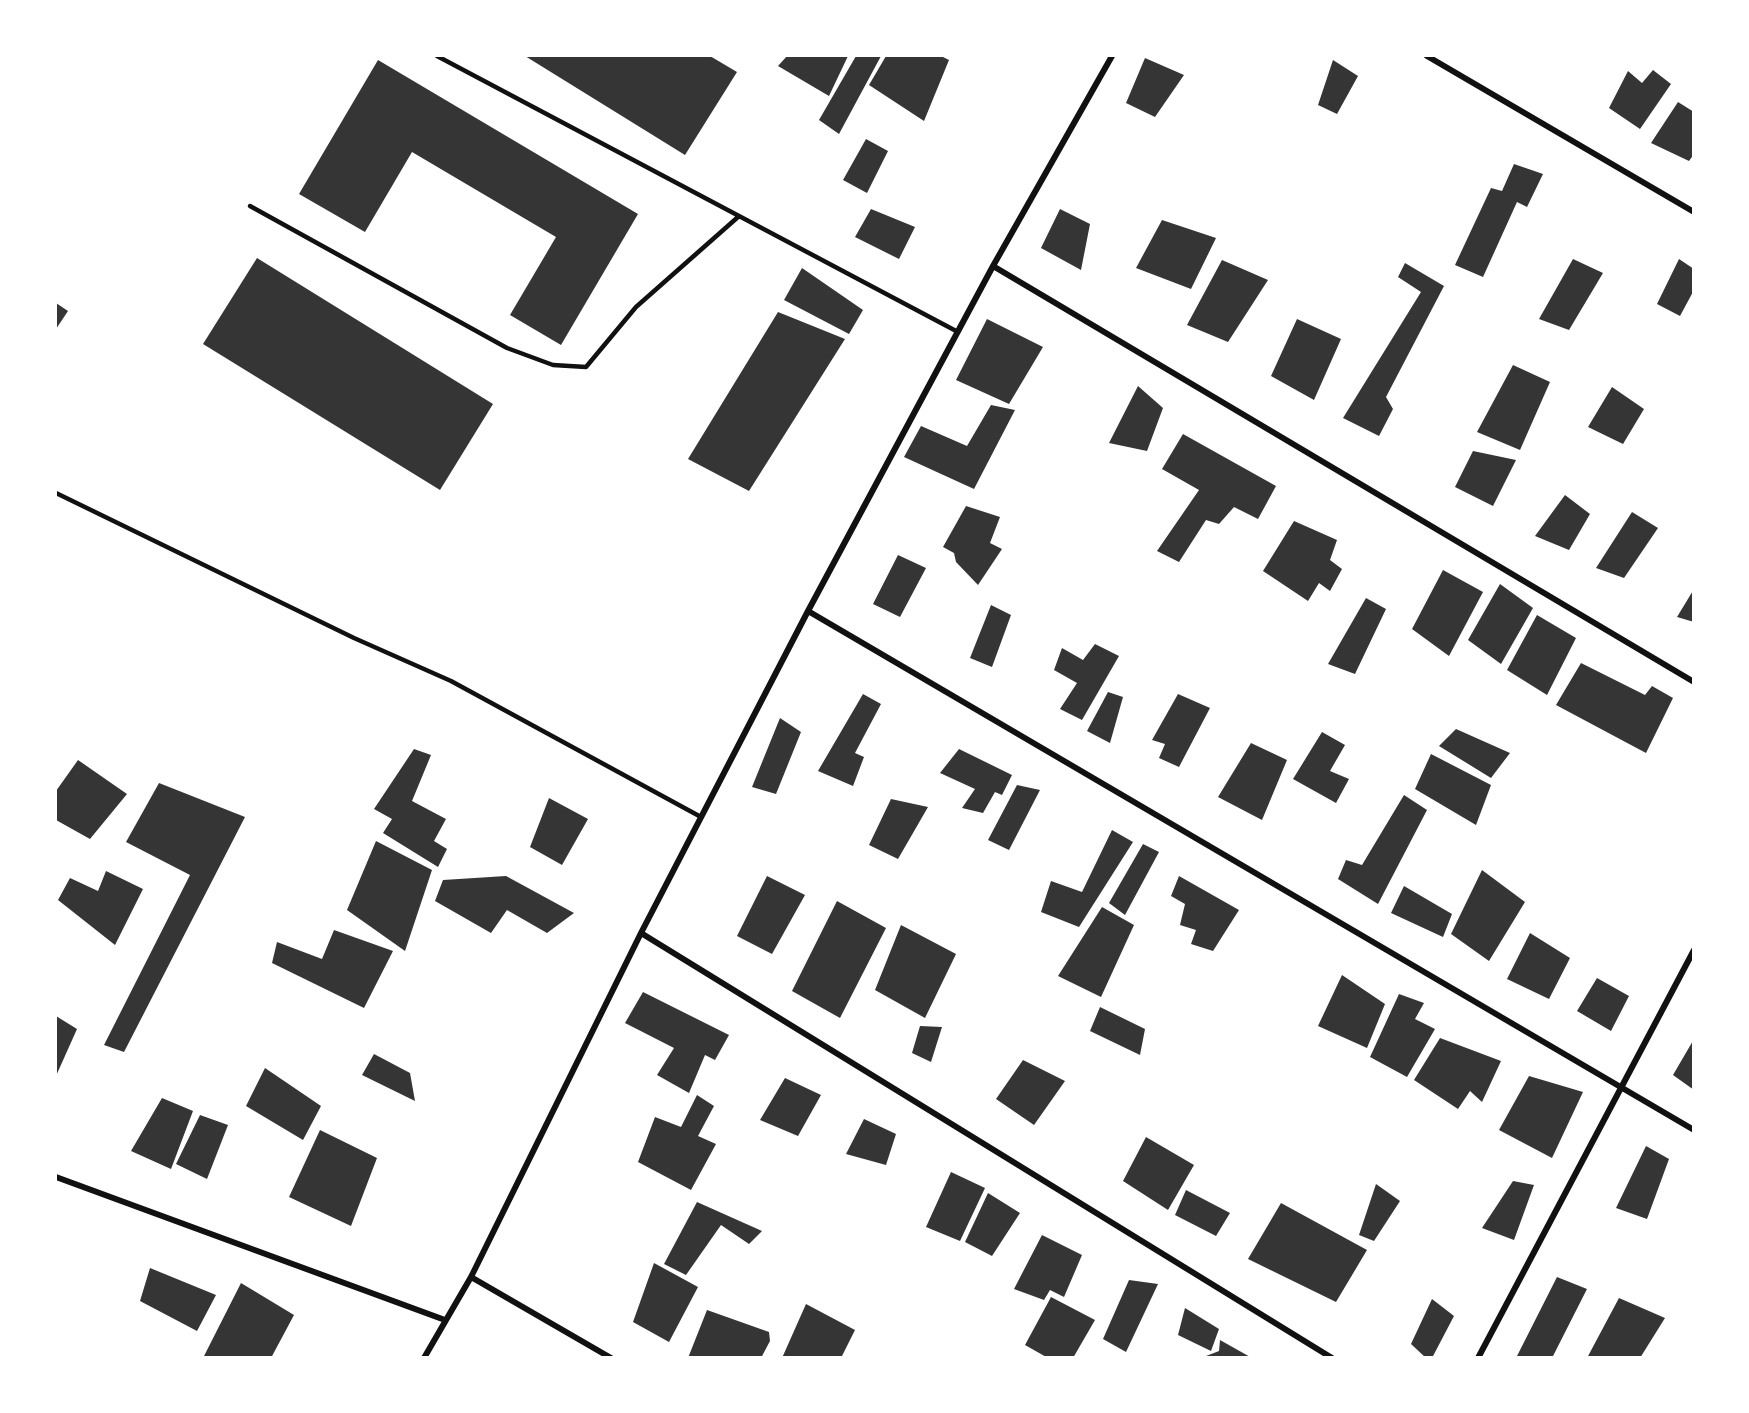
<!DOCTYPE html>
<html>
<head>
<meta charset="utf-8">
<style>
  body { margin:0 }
  #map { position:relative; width:1749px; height:1413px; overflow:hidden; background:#fff; font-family:Mulish,sans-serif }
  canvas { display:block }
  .frame { position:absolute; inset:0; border:57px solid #fff; pointer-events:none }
</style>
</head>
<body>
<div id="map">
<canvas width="1749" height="1413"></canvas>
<div class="frame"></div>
</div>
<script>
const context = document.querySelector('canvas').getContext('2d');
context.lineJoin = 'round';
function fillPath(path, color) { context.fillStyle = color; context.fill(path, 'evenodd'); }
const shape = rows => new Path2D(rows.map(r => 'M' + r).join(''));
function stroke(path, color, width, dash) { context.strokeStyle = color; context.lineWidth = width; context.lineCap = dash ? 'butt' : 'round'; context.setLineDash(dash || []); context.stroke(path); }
fillPath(shape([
  [525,56,710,56,737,72,685,155],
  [787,56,848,56,829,96,778,66],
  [856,56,881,56,839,134,819,120],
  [886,56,941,56,949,60,924,121,869,85],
  [1145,58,1184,75,1155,117,1126,103],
  [378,60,638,214,561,345,510,315,556,237,412,152,365,232,299,194],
  [1333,60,1358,76,1337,114,1318,105],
  [1653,70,1671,84,1640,129,1609,108,1628,71,1642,83],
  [1678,102,1694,112,1694,154,1689,161,1651,143],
  [866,139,888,151,867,193,843,180],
  [1514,164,1543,174,1527,207,1517,202,1483,277,1455,265,1491,188,1502,191],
  [871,209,915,227,899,259,855,237],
  [1060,209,1090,224,1081,270,1041,248],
  [1162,220,1216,238,1191,289,1136,268],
  [257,258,493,404,440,490,203,344],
  [1573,259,1603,273,1569,330,1539,319],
  [1679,259,1694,269,1694,290,1680,316,1657,304],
  [1222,260,1268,280,1228,342,1187,325],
  [1405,263,1444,286,1386,397,1393,409,1379,436,1343,418,1421,292,1398,277],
  [802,268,863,310,849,334,784,300],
  [56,303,68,311,56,329],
  [778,312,845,339,749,491,688,459],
  [987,319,1043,347,1009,404,956,380],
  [1297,319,1341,339,1314,400,1271,376],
  [1513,365,1550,382,1520,450,1477,432],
  [1138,386,1163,408,1147,451,1109,443],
  [1612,387,1644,409,1623,444,1588,427],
  [991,405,1015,410,974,489,904,457,921,426,967,446],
  [1183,434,1276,486,1258,519,1234,507,1219,524,1206,520,1179,562,1157,551,1199,490,1162,469],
  [1473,451,1516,460,1493,506,1455,487],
  [1565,495,1590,514,1569,550,1535,536],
  [966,506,1000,517,990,543,1002,549,978,585,956,562,954,553,943,547],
  [1632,512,1658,528,1624,578,1596,568],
  [1294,521,1337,540,1330,560,1342,569,1330,591,1319,583,1308,601,1263,571],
  [898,555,926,568,900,617,873,604],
  [1443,570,1483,592,1449,656,1412,629],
  [1500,584,1533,608,1501,664,1468,640],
  [1694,589,1694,622,1677,617],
  [1366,598,1386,609,1355,674,1328,664],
  [991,605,1011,615,992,667,970,658],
  [1537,615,1576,638,1547,695,1507,670],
  [1095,644,1119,656,1082,720,1060,709,1077,683,1054,670,1062,648,1083,660],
  [1581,663,1645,695,1652,686,1673,698,1646,753,1556,705],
  [1108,692,1123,697,1110,743,1087,731],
  [863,694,881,704,855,753,864,757,853,786,818,771],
  [1178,694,1210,708,1179,767,1159,758,1165,744,1152,740],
  [780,718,801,732,776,794,752,787],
  [1456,729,1510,753,1491,778,1439,746],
  [1322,732,1345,745,1330,771,1349,779,1336,803,1293,779],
  [1251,743,1287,760,1262,820,1218,797],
  [414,749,431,755,412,801,446,819,434,841,447,849,438,867,383,833,392,819,374,809],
  [959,749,1012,775,1002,795,995,792,983,813,962,808,975,789,940,773],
  [1431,754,1491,785,1476,825,1415,789],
  [78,760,127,794,90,839,56,820,56,791],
  [159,783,245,817,124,1052,104,1045,190,875,126,842],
  [1017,785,1040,790,1009,850,988,840],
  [1404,795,1427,810,1378,904,1338,879,1346,860,1362,865],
  [549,798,588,819,562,865,530,847],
  [891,799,928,807,898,859,869,845],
  [1112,830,1133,842,1079,927,1041,912,1051,881,1082,892],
  [376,841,432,870,405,951,347,910],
  [1143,844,1159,852,1125,915,1109,903],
  [1482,870,1525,902,1489,961,1451,934],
  [106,871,143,889,115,945,58,900,70,878,98,891],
  [506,876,574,913,547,933,507,910,491,933,435,901,443,880],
  [767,876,805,895,772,954,737,936],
  [1179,876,1239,910,1213,951,1191,944,1196,930,1180,925,1185,904,1171,896],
  [1404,886,1452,914,1443,937,1391,913],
  [837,901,886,928,840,1018,792,991],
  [1102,907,1134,925,1101,997,1058,976],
  [901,925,956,954,925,1018,875,990],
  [334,930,393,951,364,1008,272,963,277,942,322,959],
  [1530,933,1570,958,1549,999,1507,979],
  [1342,975,1385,1004,1367,1048,1318,1026],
  [1597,978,1629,996,1611,1031,1577,1011],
  [643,992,729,1035,715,1060,705,1055,689,1093,657,1075,674,1048,625,1023],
  [1399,994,1424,1003,1415,1019,1435,1029,1407,1077,1370,1057],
  [1100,1007,1145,1029,1140,1055,1090,1031],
  [56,1016,77,1029,56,1076],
  [920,1026,942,1027,931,1062,912,1053],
  [1440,1038,1501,1061,1482,1102,1470,1091,1458,1109,1414,1080],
  [1694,1039,1694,1090,1673,1075],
  [374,1054,410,1073,415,1101,362,1075],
  [1023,1060,1065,1081,1034,1125,996,1099],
  [265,1068,321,1106,303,1140,246,1106],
  [1529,1076,1583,1092,1552,1158,1499,1130],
  [785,1078,821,1095,798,1136,760,1120],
  [697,1095,714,1106,698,1136,716,1144,691,1190,638,1162,655,1117,681,1127],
  [162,1098,193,1111,171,1169,131,1151],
  [200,1115,228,1125,207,1179,176,1164],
  [864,1119,896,1134,886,1165,846,1154],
  [320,1130,377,1158,351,1226,289,1197],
  [1146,1137,1194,1165,1168,1210,1123,1181],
  [1646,1146,1669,1159,1647,1219,1616,1208],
  [951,1172,985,1188,960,1241,926,1227],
  [1513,1181,1534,1185,1514,1240,1482,1228],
  [1376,1184,1400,1201,1374,1241,1359,1235],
  [1186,1190,1230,1213,1216,1236,1175,1215],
  [988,1193,1020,1213,992,1256,965,1242],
  [697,1202,762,1231,749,1244,721,1225,686,1275,664,1264],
  [1281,1203,1367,1250,1336,1302,1248,1259],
  [1042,1235,1082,1255,1064,1297,1050,1290,1044,1300,1014,1289],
  [654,1263,698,1287,669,1342,633,1322],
  [150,1268,216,1295,197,1331,140,1301],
  [1557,1277,1587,1289,1552,1358,1516,1358],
  [1129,1280,1158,1284,1126,1352,1103,1339],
  [241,1283,294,1315,271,1358,203,1358],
  [1051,1297,1095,1320,1073,1358,1048,1358,1025,1345],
  [1619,1298,1665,1318,1640,1358,1587,1358],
  [1432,1299,1454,1316,1432,1358,1426,1358,1411,1344],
  [806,1304,855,1330,841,1358,782,1358],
  [1185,1308,1219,1329,1211,1351,1178,1335],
  [707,1310,769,1332,770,1341,761,1358,688,1358],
  [1220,1340,1252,1358,1201,1358,1219,1351]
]), '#353535');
stroke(shape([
  [437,56,958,332],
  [250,206,507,348,553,365,586,367,636,307,738,217],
  [56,493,354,638,451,681,701,817]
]), '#111', 4.5);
stroke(shape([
  [1427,56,1694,212],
  [993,266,1694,682],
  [808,611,1694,1130],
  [641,933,1332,1358],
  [56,1177,445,1320],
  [471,1277,611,1358],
  [424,1358,471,1277,641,933,808,611,993,266,1112,56],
  [1478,1358,1694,950]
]), '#111', 6);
</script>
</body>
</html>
